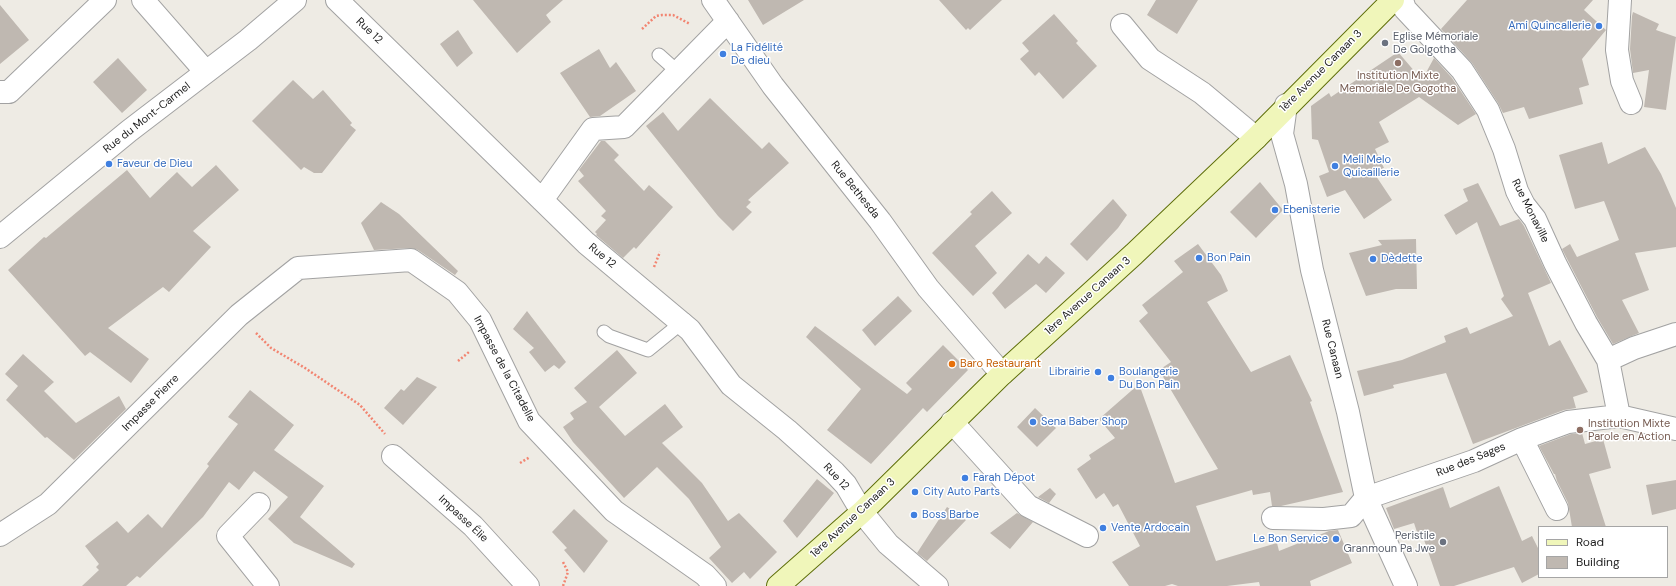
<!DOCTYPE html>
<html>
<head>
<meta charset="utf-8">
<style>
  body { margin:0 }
  #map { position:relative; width:1676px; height:586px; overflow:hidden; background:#eeebe4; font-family:"DM Sans",sans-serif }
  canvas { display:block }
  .legend { position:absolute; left:1538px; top:526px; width:130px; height:52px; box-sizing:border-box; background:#fff; border:1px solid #a5a5a5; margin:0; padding:5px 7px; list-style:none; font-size:12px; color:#1e1e1e }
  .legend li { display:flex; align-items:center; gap:8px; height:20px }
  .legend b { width:20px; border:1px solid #a5a5a5 }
</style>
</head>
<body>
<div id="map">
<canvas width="1676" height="586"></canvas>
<ul class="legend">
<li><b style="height:5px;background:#f0f6ba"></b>Road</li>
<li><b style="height:11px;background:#bfb8b1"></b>Building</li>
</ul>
</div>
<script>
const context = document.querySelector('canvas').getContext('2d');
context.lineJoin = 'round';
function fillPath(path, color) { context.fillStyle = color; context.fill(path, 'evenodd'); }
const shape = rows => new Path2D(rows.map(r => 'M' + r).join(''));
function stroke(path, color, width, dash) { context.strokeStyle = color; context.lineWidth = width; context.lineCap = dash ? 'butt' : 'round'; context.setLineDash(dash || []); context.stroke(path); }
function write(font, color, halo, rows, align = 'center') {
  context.font = font + ' "DM Sans",sans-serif'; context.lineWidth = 3; context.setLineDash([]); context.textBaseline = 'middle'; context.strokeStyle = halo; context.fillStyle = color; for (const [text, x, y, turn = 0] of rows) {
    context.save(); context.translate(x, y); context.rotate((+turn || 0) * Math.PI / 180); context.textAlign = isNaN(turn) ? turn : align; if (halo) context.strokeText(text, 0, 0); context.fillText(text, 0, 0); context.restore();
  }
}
fillPath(shape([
  [473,0,563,0,546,15,551,22,517,53],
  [748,0,804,0,763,25],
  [939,0,1002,0,970,30,968,28,966,30],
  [1156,0,1198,0,1177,34,1147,15],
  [1467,0,1593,0,1584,10,1606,30,1582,59,1589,85,1579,88,1583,104,1529,119,1524,107,1503,113,1498,103,1472,63,1441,29],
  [0,5,29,40,0,64],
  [1633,12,1659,24,1656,30,1676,37,1666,110,1644,107,1649,70,1633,73,1630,49,1632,16],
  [1054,14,1078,41,1076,43,1097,66,1063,99,1039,72,1035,76,1020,59,1029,51,1022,43],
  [458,30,473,53,457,67,440,44],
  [599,49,610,68,616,62,636,91,600,116,590,117,560,73],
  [1398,52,1422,80,1434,58,1452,78,1476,114,1458,125,1419,97,1379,122,1389,142,1375,149,1384,168,1374,173,1392,200,1364,219,1345,190,1327,197,1319,176,1329,172,1318,140,1312,139,1311,106,1329,93,1331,97],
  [118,58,147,90,122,113,93,82],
  [293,80,313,99,323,90,352,123,350,125,356,130,322,173,314,173,304,167,301,170,252,121],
  [710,98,762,149,769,142,789,163,748,200,751,202,746,207,752,212,733,231,718,216,646,126,663,112,678,131],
  [601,141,605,141,619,155,614,160,644,191,649,185,673,207,636,249,634,247,623,258,596,235,597,234,595,232,606,220,601,216,606,211,578,181,584,176,579,170],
  [1602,142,1608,164,1645,147,1661,174,1676,208,1676,247,1635,253,1649,290,1622,300,1639,333,1613,344,1597,317,1562,249,1570,244,1577,257,1619,240,1604,201,1575,209,1559,155],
  [216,165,239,190,193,231,211,247,169,292,163,287,108,328,149,359,131,383,90,352,85,356,8,270,44,237,46,238,127,170,150,198,177,172,192,187],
  [1260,182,1283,210,1256,238,1230,212],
  [1478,183,1500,226,1519,219,1524,226,1551,283,1528,293,1549,346,1560,340,1588,392,1573,397,1576,408,1564,410,1473,444,1446,373,1393,385,1394,388,1364,396,1357,371,1402,360,1446,342,1444,336,1467,327,1470,334,1513,316,1501,299,1504,296,1477,222,1456,235,1444,215,1468,201,1463,189],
  [992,191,1012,213,975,246,997,273,973,296,932,253,972,214,970,212],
  [1113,199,1127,215,1118,228,1087,261,1070,244],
  [381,202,399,214,458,271,455,275,418,250,410,248,374,250,361,223],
  [1416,239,1417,289,1396,289,1366,296,1349,253,1382,245,1378,240],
  [1198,244,1221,275,1228,291,1207,302,1251,372,1290,355,1312,401,1310,402,1343,492,1281,506,1272,506,1270,492,1253,495,1252,490,1196,506,1216,561,1277,543,1279,551,1329,531,1338,530,1352,563,1310,581,1311,586,1260,586,1259,582,1227,586,1178,586,1172,584,1165,586,1129,586,1112,562,1140,546,1118,504,1113,507,1104,493,1096,499,1077,469,1091,459,1089,455,1115,438,1099,419,1139,384,1175,483,1218,469,1159,370,1171,362,1139,321,1148,313,1142,305,1183,272,1174,261],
  [1028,254,1039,264,1046,256,1065,273,1046,293,1036,284,1005,309,992,293],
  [898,296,912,311,875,346,862,330],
  [527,311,566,362,559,369,554,365,545,372,529,352,534,348,513,329],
  [815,326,907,394,912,389,906,383,943,345,968,370,927,412,923,408,871,464,827,430,861,389,806,337],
  [617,350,637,373,599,407,625,436,665,404,683,427,662,443,702,483,728,521,739,513,777,552,750,579,744,572,732,583,709,558,721,547,689,499,657,467,624,498,573,442,563,427,574,419,570,413,587,402,574,388],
  [23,354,54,382,44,391,76,423,119,396,126,409,74,460,47,437,45,438,6,400,18,386,5,374],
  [417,377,437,387,403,425,384,408,401,389,404,391],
  [250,390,294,425,274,450,324,486,300,517,355,564,352,568,294,543,268,519,288,497,254,471,239,490,229,482,203,517,140,578,137,576,126,586,82,586,99,570,96,567,99,564,85,546,117,521,128,533,148,514,162,528,209,466,207,464,238,424,228,417],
  [1035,408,1056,428,1037,447,1017,427],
  [1582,433,1585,444,1603,439,1611,468,1589,474,1606,527,1572,527,1568,503,1557,481,1555,474,1554,474,1539,446,1571,434],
  [817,479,834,493,797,538,783,521],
  [1676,480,1676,509,1652,515,1646,485],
  [1499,486,1522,541,1532,536,1539,550,1539,574,1522,583,1514,567,1454,586,1440,586,1422,534,1418,535,1414,523,1394,529,1386,508,1443,487,1450,508],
  [1050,488,1056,494,1049,503,1038,497],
  [947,507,966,520,927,561,917,553],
  [574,509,608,541,584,573,564,550,567,548,552,532],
  [1017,513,1033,522,1010,549,990,533]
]), '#bfb8b1');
const service = shape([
  [659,55,678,72],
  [604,332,609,336,648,350,685,320]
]);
const minor = shape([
  [143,0,206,72],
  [337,0,586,243,690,330,731,385,787,430,834,472,846,485,862,512,888,544,937,586],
  [713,0,773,86,880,221,928,288,1002,374],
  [1402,0,1405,9,1462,70,1488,110,1504,149,1517,191,1524,205,1535,219,1555,263,1586,323,1608,360,1619,416],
  [1620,0,1617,50,1622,81,1631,103],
  [1122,25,1150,59,1202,93,1256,138],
  [0,92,9,92,105,0],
  [1286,105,1282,134,1296,184,1312,270,1348,412,1366,498,1406,586],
  [542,200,593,129,624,127,728,21],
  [0,237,129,131,248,40,295,0],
  [1608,360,1634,348,1676,334],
  [952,422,1028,506,1087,536],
  [1522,439,1557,509],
  [393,456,473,526,528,586],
  [259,504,228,536,268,586],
  [1273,518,1324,519,1351,516,1366,498,1474,461,1522,439,1568,422,1619,416,1676,429],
  [0,535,48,504,239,315,298,268,411,260,457,292,480,320,529,421,614,511,705,575,715,586]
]);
const secondary = shape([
  [778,586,862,512,1002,374,1134,254,1256,138,1393,0]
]);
stroke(service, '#a2a2a2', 15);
stroke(minor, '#a2a2a2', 24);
stroke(secondary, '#5f6f0a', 24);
stroke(shape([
  [642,29,656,16,662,15,673,15,690,24],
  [654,267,660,252],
  [256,333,271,348,305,368,360,405,385,434],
  [458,361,469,352],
  [520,463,530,457],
  [563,586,568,572,563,562]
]), '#f28571', 2.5, [2, 2]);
stroke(service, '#fff', 13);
stroke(minor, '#fff', 22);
stroke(secondary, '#f0f6ba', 22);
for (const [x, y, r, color] of [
  [1599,26,4,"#3f7fe0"],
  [1385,43,4,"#6b7280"],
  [723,54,4,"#3f7fe0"],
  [1398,63,4,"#8d6e63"],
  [109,164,4,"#3f7fe0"],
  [1335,166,4,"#3f7fe0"],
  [1275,210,4,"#3f7fe0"],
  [1199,258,4,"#3f7fe0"],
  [1373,259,4,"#3f7fe0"],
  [952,364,4,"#e8710a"],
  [1098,372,4,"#3f7fe0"],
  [1111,378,4,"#3f7fe0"],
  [1033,422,4,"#3f7fe0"],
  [1580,430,4,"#8d6e63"],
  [965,478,4,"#3f7fe0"],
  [915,492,4,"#3f7fe0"],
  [914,515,4,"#3f7fe0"],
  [1103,528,4,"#3f7fe0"],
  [1336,539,4,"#3f7fe0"],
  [1443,542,4,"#6b7280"]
]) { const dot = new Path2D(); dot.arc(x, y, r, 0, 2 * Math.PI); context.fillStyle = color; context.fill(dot); stroke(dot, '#fff', 1.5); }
write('11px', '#366cbe', '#fff', [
  ["Ami Quincallerie",1591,26,"right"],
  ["La Fidélité",731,48],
  ["De dieu",731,61],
  ["Meli Melo",1343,160],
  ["Quicaillerie",1343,173],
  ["Faveur de Dieu",117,164],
  ["Ebenisterie",1283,210],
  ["Bon Pain",1207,258],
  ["Dèdette",1381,259],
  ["Librairie",1090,372,"right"],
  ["Boulangerie",1119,372],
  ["Du Bon Pain",1119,385],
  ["Sena Baber Shop",1041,422],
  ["Farah Dépot",973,478],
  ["City Auto Parts",923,492],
  ["Boss Barbe",922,515],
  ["Vente Ardocain",1111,528],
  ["Le Bon Service",1328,539,"right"]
], 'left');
write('11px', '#1e1e1e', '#fff', [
  ["Rue 12",369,31,44],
  ["1ère Avenue Canaan 3",1321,71,-45],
  ["Rue du Mont-Carmel",147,118,-38],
  ["Rue Bethesda",855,190,51],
  ["Rue Monaville",1530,211,63],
  ["Rue 12",602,256,40],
  ["1ère Avenue Canaan 3",1088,296,-42],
  ["Rue Canaan",1332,349,76],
  ["Impasse de la Citadelle",504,369,62],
  ["Impasse Pierre",151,403,-45],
  ["Rue des Sages",1471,460,-22],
  ["Rue 12",836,477,47],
  ["1ère Avenue Canaan 3",853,518,-43],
  ["Impasse Élie",463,519,43]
]);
write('11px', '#5b616d', '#fff', [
  ["Eglise Mémoriale",1393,37],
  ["De Golgotha",1393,50],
  ["Peristile",1435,536,"right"],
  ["Granmoun Pa Jwe",1435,549,"right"]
], 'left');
write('11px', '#785e54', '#fff', [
  ["Institution Mixte",1398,76],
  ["Memoriale De Gogotha",1398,89],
  ["Institution Mixte",1588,424,"left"],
  ["Parole en Action",1588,437,"left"]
]);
write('11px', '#c56008', '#fff', [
  ["Baro Restaurant",960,364]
], 'left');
</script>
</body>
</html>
